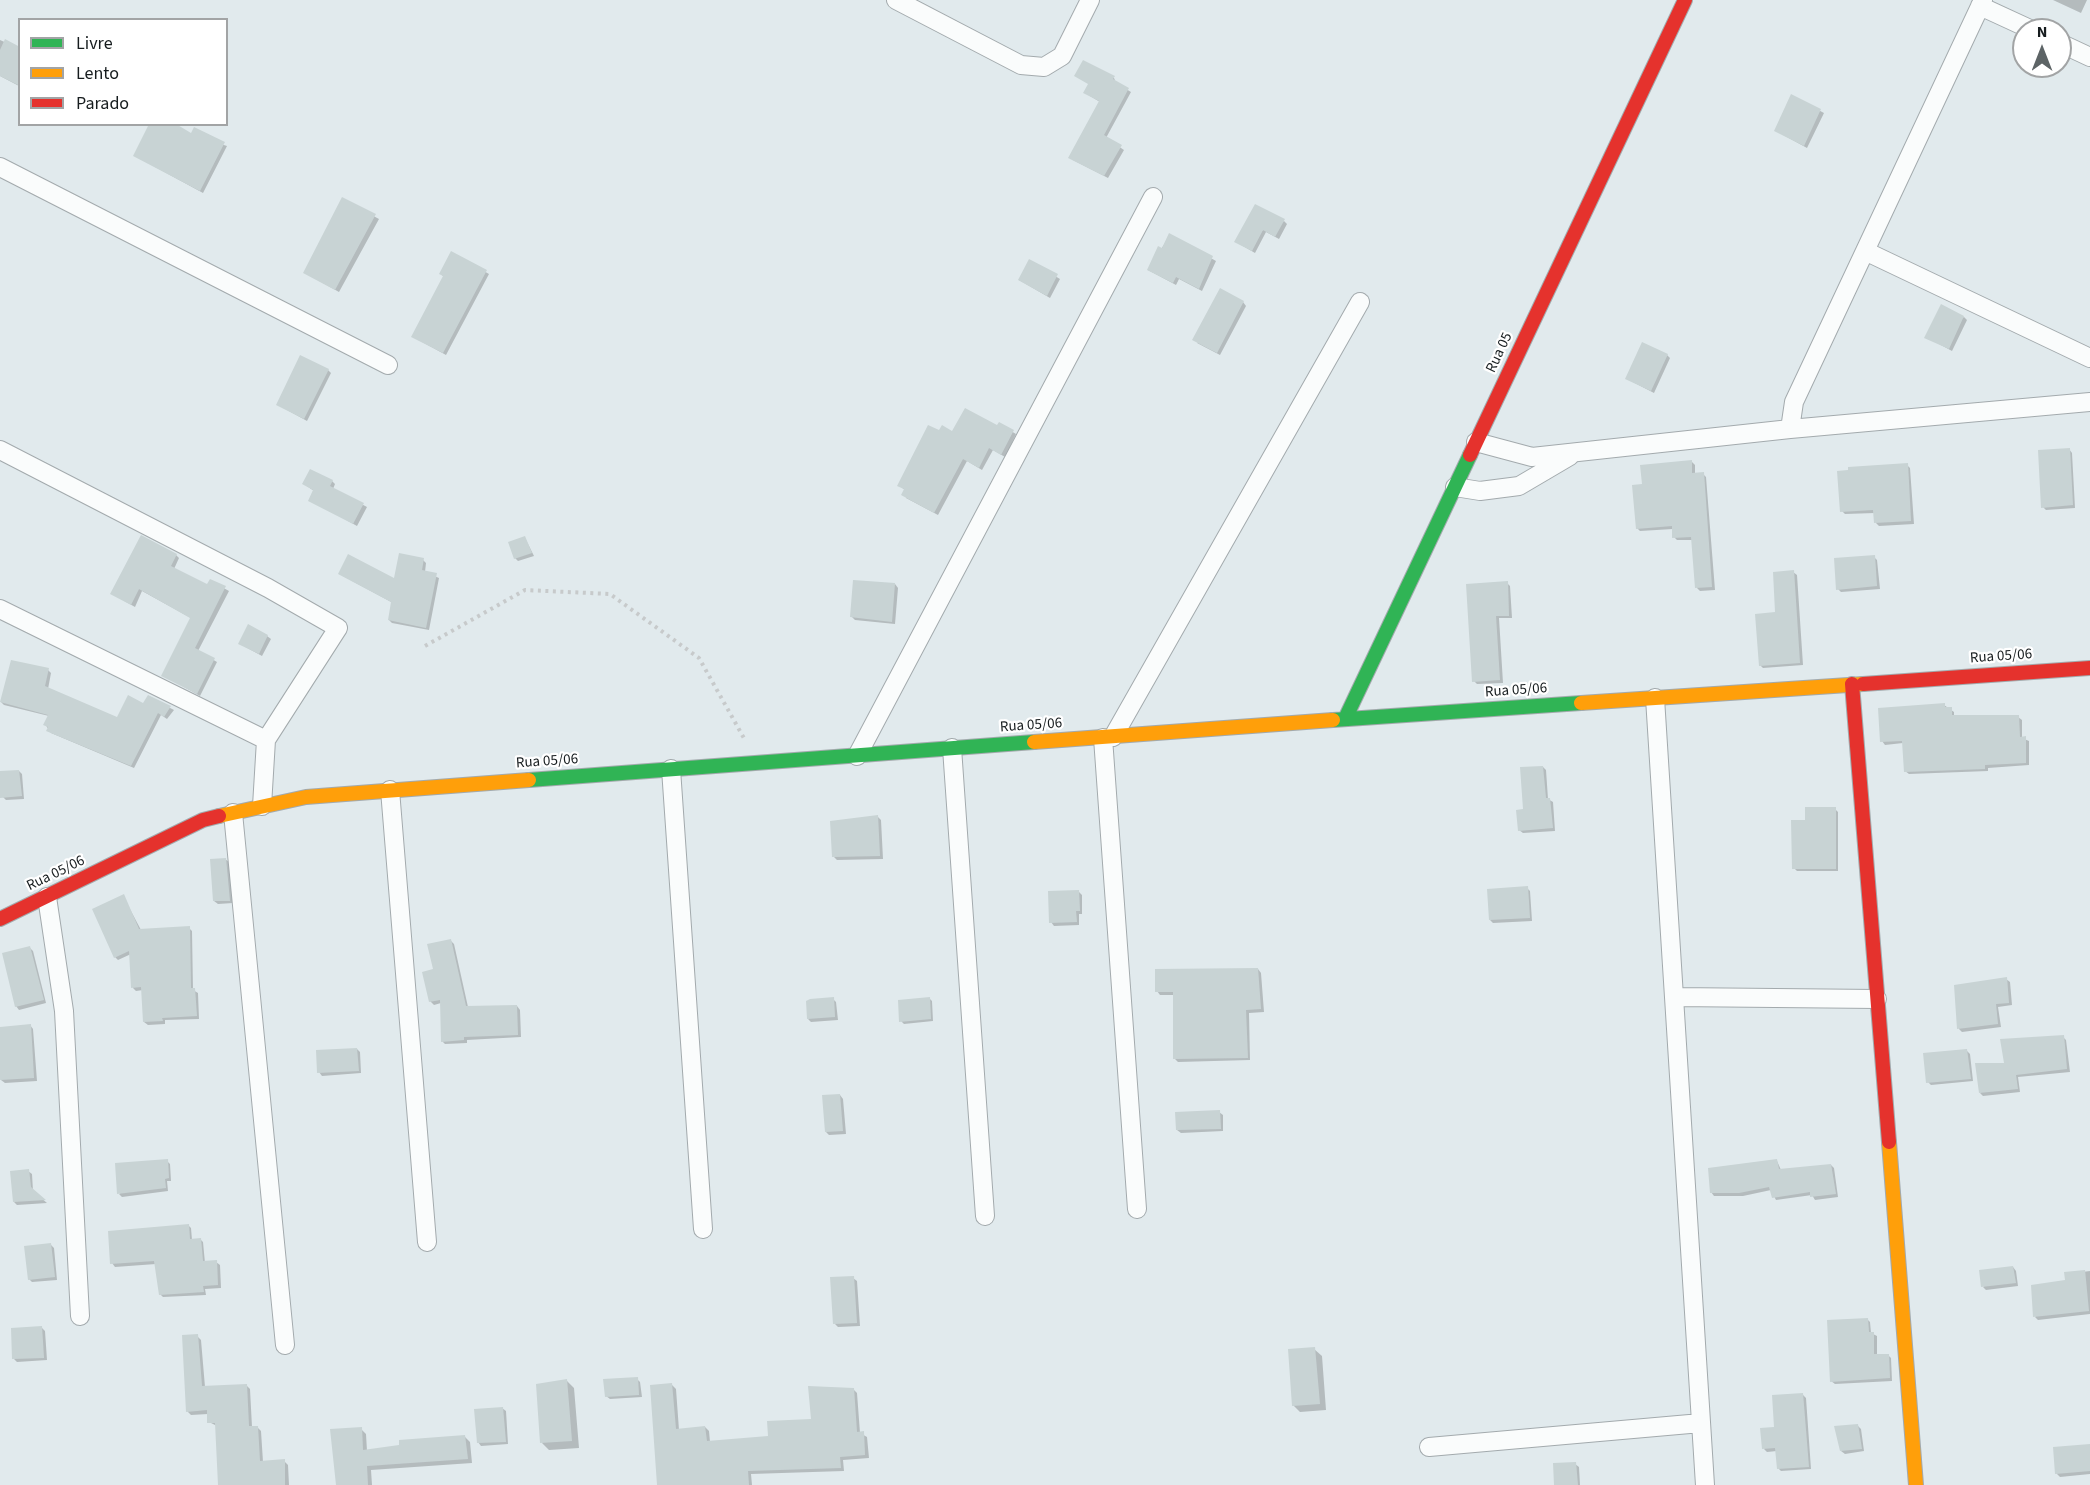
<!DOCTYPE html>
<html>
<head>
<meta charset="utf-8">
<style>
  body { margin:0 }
  #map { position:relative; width:2090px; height:1485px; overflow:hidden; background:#e1eaed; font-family:"Source Sans 3",sans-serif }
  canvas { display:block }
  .legend { position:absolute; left:18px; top:18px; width:210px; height:108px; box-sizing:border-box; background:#fff; border:2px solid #a2a4a5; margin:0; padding:8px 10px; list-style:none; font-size:18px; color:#161c1e }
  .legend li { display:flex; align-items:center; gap:12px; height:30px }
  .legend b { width:30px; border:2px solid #a2a4a5 }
  .north { position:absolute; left:2012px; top:18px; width:60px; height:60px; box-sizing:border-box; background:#fff; border:2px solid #a2a4a5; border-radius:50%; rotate:0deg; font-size:16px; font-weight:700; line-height:24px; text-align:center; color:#161c1e }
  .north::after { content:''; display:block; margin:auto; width:21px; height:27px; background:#5d6466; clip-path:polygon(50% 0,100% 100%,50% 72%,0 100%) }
</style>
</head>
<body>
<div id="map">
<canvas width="2090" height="1485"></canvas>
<ul class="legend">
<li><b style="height:8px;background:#30b455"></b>Livre</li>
<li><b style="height:8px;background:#ff9f0a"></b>Lento</li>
<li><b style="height:8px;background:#e5322d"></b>Parado</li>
</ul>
<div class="north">N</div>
</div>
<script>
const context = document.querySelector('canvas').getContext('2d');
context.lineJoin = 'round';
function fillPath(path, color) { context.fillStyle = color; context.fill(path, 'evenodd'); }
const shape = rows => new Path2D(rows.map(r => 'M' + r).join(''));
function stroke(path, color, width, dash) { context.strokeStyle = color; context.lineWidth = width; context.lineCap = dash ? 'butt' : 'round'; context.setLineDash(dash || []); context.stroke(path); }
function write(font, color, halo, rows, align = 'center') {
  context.font = font + ' "Source Sans 3",sans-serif'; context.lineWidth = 4.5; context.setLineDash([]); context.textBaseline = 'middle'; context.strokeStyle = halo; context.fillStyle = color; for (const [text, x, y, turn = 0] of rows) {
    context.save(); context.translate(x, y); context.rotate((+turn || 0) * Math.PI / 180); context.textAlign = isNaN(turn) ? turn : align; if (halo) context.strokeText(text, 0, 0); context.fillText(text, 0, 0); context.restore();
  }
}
fillPath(shape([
  [2053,0,2087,0,2081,13],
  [0,40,20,49,19,86,0,76],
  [1084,62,1114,78,1116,83,1131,92,1106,138,1124,150,1108,178,1073,160,1100,102,1085,93,1090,84],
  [1792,96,1824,113,1807,148,1776,131],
  [192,135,227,146,203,193,135,156],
  [342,199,379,219,339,292,305,273],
  [1284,221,1287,224,1279,239,1266,232,1255,253,1236,242],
  [1170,235,1216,261,1202,291,1179,279,1176,285,1148,270],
  [452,253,489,274,446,355,413,337,444,277,441,274],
  [1030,261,1060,279,1050,298,1019,280],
  [1243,302,1246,306,1220,355,1197,343],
  [1964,317,1967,320,1952,351,1926,337],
  [1667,355,1670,358,1654,393,1627,379],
  [328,370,331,373,307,421,278,405],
  [999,424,1016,434,1005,457,993,450,982,470,967,461,938,515,906,498,905,490,898,485,940,432,953,433,998,427],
  [2069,449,2072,453,2075,508,2046,510,2043,507],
  [1691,461,1695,465,1695,474,1703,474,1706,477,1715,590,1700,591,1697,588,1693,540,1677,540,1674,537,1673,529,1640,531,1637,528,1643,485],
  [1907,465,1910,468,1914,524,1879,526,1876,523,1875,513,1845,514,1842,511],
  [332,481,335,484,333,489,367,507,357,526,310,500,314,491,304,484],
  [525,538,534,556,518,561,515,558],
  [176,555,179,558,174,569,208,586,211,581,229,591,198,651,217,662,200,696,163,675,191,618,142,591,135,607,112,594],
  [1874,557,1877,560,1880,589,1841,592,1838,589],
  [423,560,426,563,425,572,439,578,429,630,392,623,389,620,393,603,343,576,395,581],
  [1793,572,1797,575,1803,665,1763,668,1760,665],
  [1507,583,1510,586,1512,618,1499,618,1503,683,1477,684,1474,681,1467,586],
  [895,584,898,588,895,624,855,620,852,617],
  [267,636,271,639,262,656,240,644],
  [48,670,51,673,48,689,118,719,144,704,149,697,174,710,167,719,161,715,134,768,51,733,45,724,49,716,4,705,1,702],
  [1944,705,1954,712,1954,716,2018,717,2022,720,2022,738,2029,741,2029,765,1988,768,1988,771,1909,774,1905,771,1903,743,1885,745,1882,741],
  [1543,767,1546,770,1548,799,1553,802,1555,831,1523,833,1519,830,1525,811],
  [19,771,22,774,24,799,6,800,3,797],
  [1835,809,1838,812,1838,871,1797,871,1794,868,1807,822],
  [878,817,881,820,883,859,837,860,834,857],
  [225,859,229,862,233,903,218,904,214,901],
  [1527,888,1530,891,1532,921,1493,923,1490,920],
  [1079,892,1082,895,1082,914,1079,914,1079,925,1054,926,1051,922],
  [123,896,141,930,189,928,192,931,193,990,198,993,199,1019,165,1020,165,1024,148,1025,144,1022,143,990,136,991,133,988,131,954,118,960,115,957],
  [451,941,454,944,468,1007,517,1006,520,1010,521,1037,467,1040,467,1043,445,1044,442,1041,441,1003,434,1005,430,1001,435,970],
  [30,948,33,951,46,1003,19,1010,16,1006],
  [1258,969,1261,973,1264,1012,1249,1013,1250,1060,1178,1062,1175,1059,1175,995,1160,995,1157,991],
  [2006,979,2010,982,2012,1005,1998,1007,2001,1027,1962,1032,1959,1029,1956,986],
  [929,998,932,1001,933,1021,904,1024,901,1021],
  [833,999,836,1002,838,1020,811,1022,808,1019],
  [30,1025,33,1029,37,1081,5,1083,1,1080,0,1028],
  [2063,1037,2066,1040,2070,1072,2018,1077,2020,1092,1983,1096,1980,1093,2006,1064],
  [357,1049,360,1052,361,1073,322,1076,319,1072],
  [1966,1050,1970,1054,1973,1081,1931,1085,1928,1082],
  [840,1095,843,1099,846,1134,829,1135,826,1132],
  [1219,1112,1223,1115,1223,1131,1181,1133,1177,1130],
  [167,1161,170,1164,171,1181,167,1181,168,1191,122,1197,119,1194],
  [1777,1161,1781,1170,1831,1165,1834,1168,1838,1197,1815,1200,1812,1195,1776,1200,1771,1190,1743,1196,1714,1196,1711,1192],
  [28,1171,32,1174,33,1191,47,1203,17,1205,14,1202],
  [188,1225,191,1228,192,1240,200,1239,203,1242,205,1263,216,1262,220,1265,221,1288,205,1289,206,1295,163,1297,160,1294,156,1264,115,1267,112,1263],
  [51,1245,54,1248,57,1280,32,1282,29,1279],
  [2013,1267,2016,1271,2018,1286,1986,1290,1983,1287],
  [2090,1271,2090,1314,2038,1320,2035,1317,2067,1281,2066,1274],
  [853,1278,857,1281,860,1326,838,1327,835,1324],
  [1867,1319,1870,1322,1871,1333,1877,1336,1877,1355,1888,1355,1891,1358,1892,1381,1835,1384,1831,1381],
  [42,1328,45,1331,47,1360,17,1362,14,1359],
  [197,1336,201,1340,205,1387,246,1385,250,1389,252,1427,257,1427,261,1431,263,1462,284,1461,288,1465,289,1485,219,1485,217,1426,209,1422,208,1414,191,1415,187,1411],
  [1314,1349,1322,1356,1326,1410,1300,1412,1293,1405],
  [637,1379,640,1382,642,1397,610,1399,606,1396],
  [567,1381,574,1388,579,1448,549,1450,542,1443],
  [672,1385,676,1389,679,1430,705,1427,709,1431,710,1442,769,1437,813,1420,853,1389,857,1393,860,1433,867,1437,869,1458,843,1460,844,1471,751,1474,752,1485,659,1485],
  [1803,1395,1806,1398,1811,1469,1781,1471,1778,1468,1777,1451,1767,1452,1764,1449],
  [502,1408,506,1411,508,1444,481,1446,478,1442],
  [1858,1426,1861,1429,1864,1451,1845,1454,1841,1451],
  [361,1429,366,1434,367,1451,465,1437,470,1442,472,1463,371,1470,372,1485,337,1485],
  [2090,1446,2090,1474,2060,1477,2056,1473],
  [1575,1464,1579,1467,1580,1485,1555,1485]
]), '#0003');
fillPath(shape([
  [5,39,20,47,20,86,0,76,0,50],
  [1083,60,1115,76,1113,79,1129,88,1104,135,1122,145,1104,176,1068,158,1099,101,1083,93,1088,84,1074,76],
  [1791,94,1821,109,1804,146,1774,131],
  [149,124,176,124,191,133,194,127,225,142,200,191,133,156],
  [342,197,376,214,335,290,303,273],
  [1255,204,1285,219,1275,237,1263,230,1252,251,1234,242],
  [1169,233,1213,256,1199,289,1176,277,1173,283,1147,270,1158,246,1162,248],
  [451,251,487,270,443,353,411,337,443,276,439,274],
  [1029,259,1058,274,1047,296,1018,280],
  [1220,288,1244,301,1217,353,1192,340],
  [1941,304,1964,316,1949,349,1924,338],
  [1642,342,1668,354,1651,391,1625,379],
  [300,355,329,369,304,419,276,405],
  [965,408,997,425,999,422,1014,430,1001,455,989,448,979,468,963,459,934,513,901,495,904,489,897,486,928,425,939,430,942,425,952,431],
  [2070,448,2073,505,2041,508,2038,450],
  [1692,460,1692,473,1704,472,1712,587,1695,588,1691,537,1672,538,1672,526,1636,529,1632,485,1642,484,1640,465],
  [1908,463,1911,521,1874,523,1873,510,1840,512,1837,471,1848,470,1848,467],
  [310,469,333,480,330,486,364,503,353,524,308,501,313,490,302,484],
  [141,535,177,554,171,566,207,584,210,579,226,586,195,648,215,658,197,694,161,676,190,618,139,589,131,605,110,594],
  [525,536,532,553,514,559,508,542],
  [399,553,424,558,422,570,437,573,426,628,388,620,391,602,338,574,348,554,394,578],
  [1875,555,1877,586,1836,590,1834,558],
  [1794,570,1800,663,1759,666,1755,614,1775,612,1773,572],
  [853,580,895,583,892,622,850,617],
  [1508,581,1509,616,1496,616,1500,680,1472,682,1466,584],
  [248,624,268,635,259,654,238,644],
  [11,660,49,668,45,686,117,717,128,695,143,703,148,695,171,706,164,717,158,713,131,766,46,731,48,727,43,725,48,715,0,702],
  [1945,703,1945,707,1952,707,1952,715,2019,715,2020,737,2026,736,2026,763,1985,765,1985,769,1904,772,1902,741,1880,742,1878,708],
  [1543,766,1546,798,1550,798,1553,828,1518,831,1516,810,1523,809,1520,767],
  [19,770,22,796,0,798,0,771],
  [1805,807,1836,807,1836,869,1792,869,1791,820,1805,820],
  [878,815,880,856,832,857,830,821],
  [226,858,230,901,213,901,210,859],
  [1528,886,1530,918,1489,920,1487,889],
  [1079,890,1080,911,1076,911,1077,922,1049,923,1048,891],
  [124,894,139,929,190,926,191,988,195,988,197,1016,162,1018,163,1021,143,1022,141,987,131,988,129,951,114,958,92,909],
  [451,939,466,1006,517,1005,518,1035,464,1037,464,1040,441,1042,440,1000,429,1002,422,972,433,969,427,944],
  [30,946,44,1000,15,1007,2,953],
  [1258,968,1261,1009,1246,1010,1248,1058,1173,1059,1173,992,1155,992,1155,969],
  [2007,977,2009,1003,1996,1004,1998,1024,1957,1029,1954,985],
  [834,997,835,1017,807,1019,806,1001,810,999],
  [930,997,931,1019,899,1022,898,1000],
  [31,1024,34,1078,0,1080,0,1027],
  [2064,1035,2067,1069,2016,1075,2018,1089,1979,1093,1975,1063,2004,1063,2000,1039],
  [357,1048,359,1071,317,1073,316,1050],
  [1967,1049,1971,1079,1926,1083,1923,1053],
  [840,1094,843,1131,825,1132,822,1095],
  [1220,1110,1221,1129,1176,1130,1175,1112],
  [168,1159,169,1178,165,1179,166,1188,117,1194,115,1163],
  [1777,1159,1779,1169,1831,1164,1836,1194,1810,1197,1810,1192,1772,1198,1769,1187,1739,1193,1710,1193,1708,1168],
  [29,1169,31,1187,46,1200,13,1202,10,1171],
  [189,1224,190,1239,201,1238,203,1261,217,1260,218,1285,203,1286,204,1292,159,1295,154,1261,110,1264,108,1231],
  [51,1243,55,1277,28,1280,24,1246],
  [2013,1266,2016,1283,1981,1287,1979,1270],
  [2085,1270,2089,1311,2033,1317,2031,1285,2065,1280,2064,1272],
  [854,1276,857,1323,833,1324,830,1277],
  [1868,1318,1869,1332,1874,1332,1874,1354,1889,1354,1890,1378,1830,1382,1827,1320],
  [42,1326,44,1358,12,1359,11,1328],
  [198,1334,202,1386,247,1384,249,1426,258,1426,260,1461,285,1459,285,1485,218,1485,215,1423,207,1423,207,1410,186,1412,182,1335],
  [1315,1347,1320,1404,1292,1406,1288,1349],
  [638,1377,639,1395,605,1397,603,1379],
  [567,1379,572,1441,540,1443,536,1384],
  [672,1383,676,1429,705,1426,707,1441,768,1436,767,1421,811,1419,808,1386,854,1388,857,1432,864,1431,865,1455,840,1457,841,1468,748,1471,749,1485,657,1485,650,1385],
  [1803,1393,1809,1467,1777,1469,1775,1448,1762,1449,1760,1428,1774,1427,1772,1395],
  [503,1407,506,1442,477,1443,474,1409],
  [1858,1424,1862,1449,1840,1451,1834,1426],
  [362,1427,363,1450,399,1445,399,1440,465,1435,468,1459,367,1466,368,1485,336,1485,330,1429],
  [2090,1444,2090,1471,2055,1474,2053,1447],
  [1576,1462,1578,1485,1554,1485,1553,1463]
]), '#c8d3d4');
const street = shape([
  [896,0,1021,65,1044,67,1062,56,1090,0],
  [1980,6,2032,30],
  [2060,43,2090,57],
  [0,167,388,365],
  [1865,251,2090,358],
  [1790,429,1794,402,1983,0],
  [1476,442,1532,457,1790,429,2090,402],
  [0,450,268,588,338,628,266,740,262,806],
  [1455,487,1480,491,1519,486,1570,456],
  [0,609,266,740],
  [1655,698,1705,1485],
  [1113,737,1360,302],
  [1103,738,1137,1209],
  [952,748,985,1216],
  [857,756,1153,197],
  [671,769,703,1229],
  [390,790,427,1242],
  [233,813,285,1345],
  [47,897,64,1011,80,1316],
  [1674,997,1877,999],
  [1429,1447,1701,1423]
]);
const fast = shape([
  [1345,719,1470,455],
  [1333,720,1581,703],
  [529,780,1034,742]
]);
const slow = shape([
  [1581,703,1863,684],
  [1034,742,1333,720],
  [219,816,306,797,529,780],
  [1889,1142,1916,1485]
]);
const jam = shape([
  [1470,455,1685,0],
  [1852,684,1889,1142],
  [1863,684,2090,668],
  [0,919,203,820,219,816]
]);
stroke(street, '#a3aaad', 20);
stroke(fast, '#a3aaad', 16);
stroke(slow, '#a3aaad', 16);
stroke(jam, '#a3aaad', 16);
stroke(shape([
  [425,646,525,590,610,594,699,658,745,740]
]), '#c7cacb', 4, [3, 4.5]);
stroke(street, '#fafcfc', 18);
stroke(fast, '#30b455', 14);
stroke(slow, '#ff9f0a', 14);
stroke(jam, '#e5322d', 14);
write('15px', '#161c1e', '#fff', [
  ["Rua 05",1500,353,-65],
  ["Rua 05/06",2001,657,-4],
  ["Rua 05/06",1516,691,-4],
  ["Rua 05/06",1031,726,-4],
  ["Rua 05/06",547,762,-4],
  ["Rua 05/06",56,874,-26]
]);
</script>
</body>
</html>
